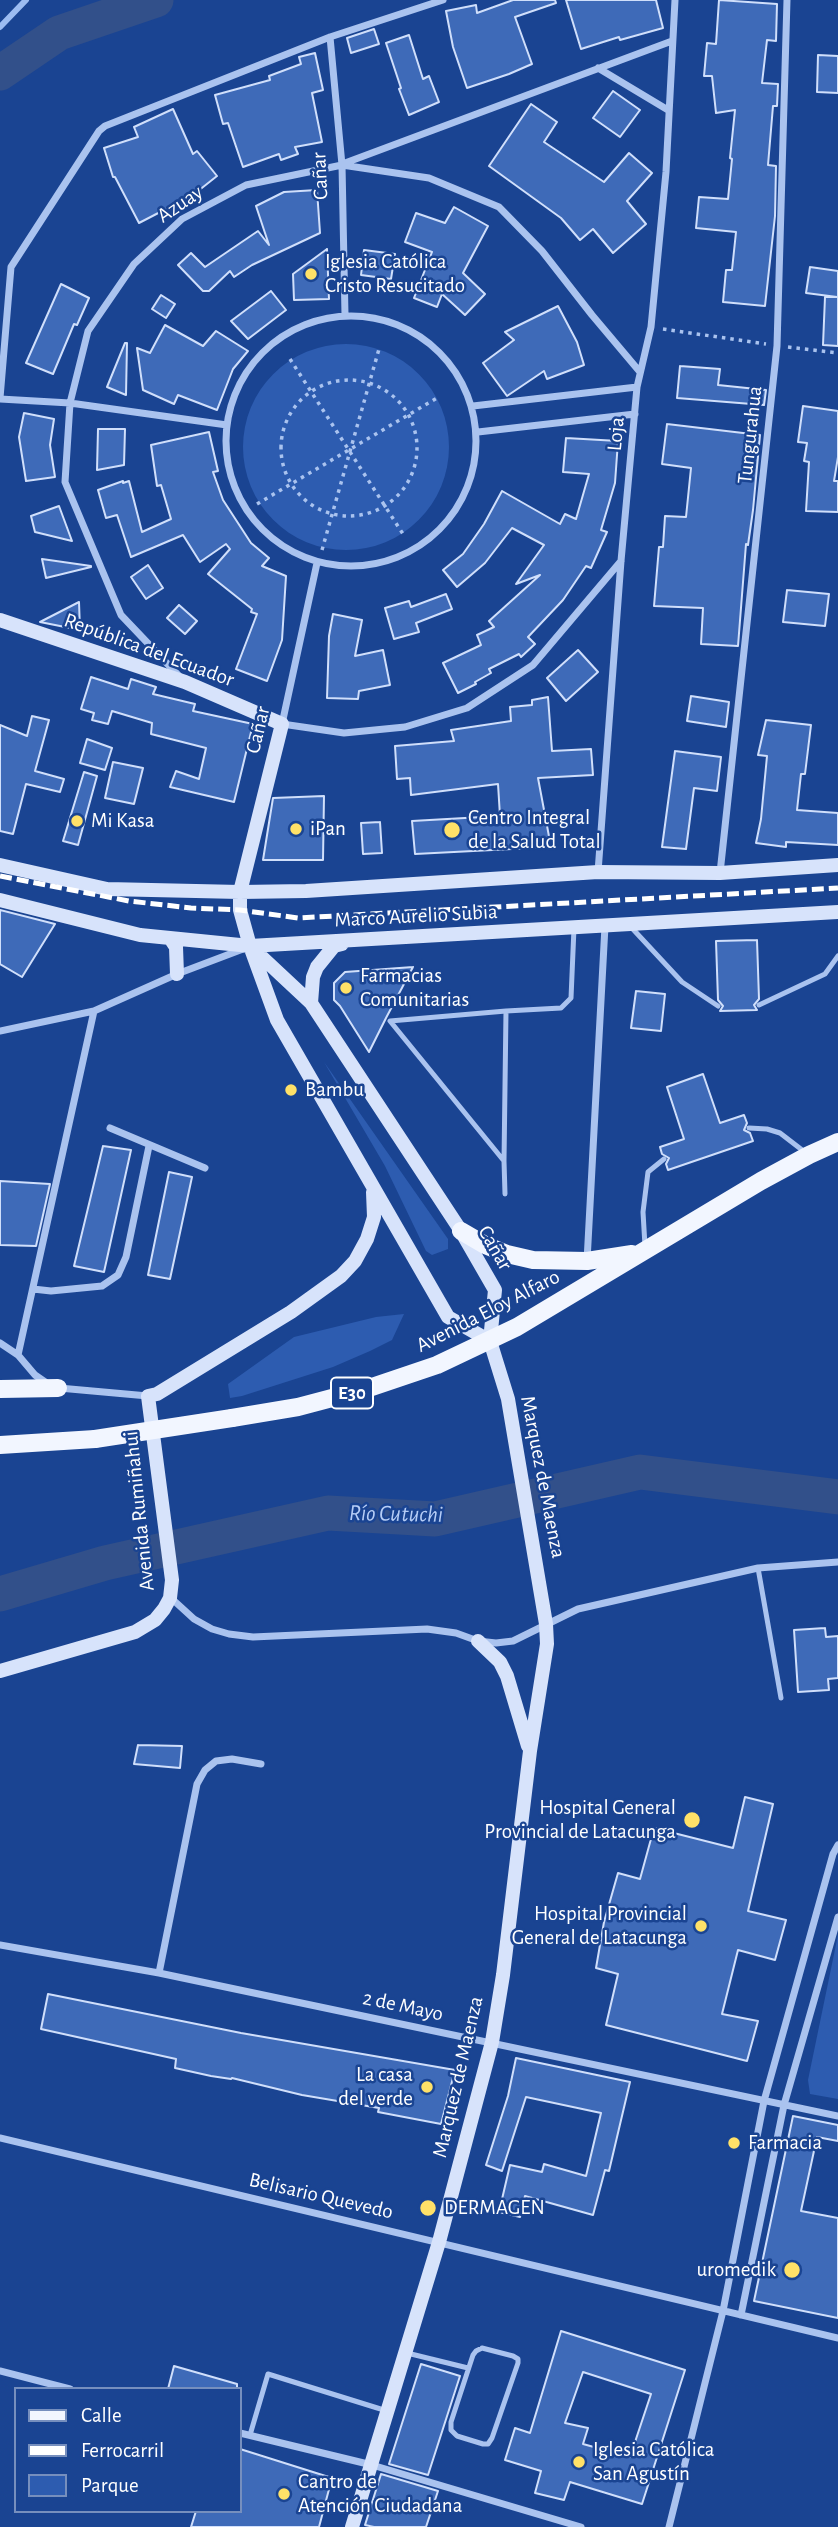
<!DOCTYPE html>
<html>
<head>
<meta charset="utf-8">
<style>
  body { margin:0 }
  #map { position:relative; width:838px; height:2527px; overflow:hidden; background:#1a4492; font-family:"Alegreya Sans",sans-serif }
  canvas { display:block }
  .legend { position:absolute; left:14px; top:2387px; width:228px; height:126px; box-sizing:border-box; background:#1a4492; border:2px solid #768fbe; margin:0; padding:9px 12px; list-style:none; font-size:21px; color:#fff }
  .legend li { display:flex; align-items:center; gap:14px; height:35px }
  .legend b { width:35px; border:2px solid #768fbe }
</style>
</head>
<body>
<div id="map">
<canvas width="838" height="2527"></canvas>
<ul class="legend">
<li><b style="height:9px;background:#f2f6ff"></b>Calle</li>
<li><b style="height:9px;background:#fff"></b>Ferrocarril</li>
<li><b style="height:19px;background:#2d5cb0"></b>Parque</li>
</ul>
</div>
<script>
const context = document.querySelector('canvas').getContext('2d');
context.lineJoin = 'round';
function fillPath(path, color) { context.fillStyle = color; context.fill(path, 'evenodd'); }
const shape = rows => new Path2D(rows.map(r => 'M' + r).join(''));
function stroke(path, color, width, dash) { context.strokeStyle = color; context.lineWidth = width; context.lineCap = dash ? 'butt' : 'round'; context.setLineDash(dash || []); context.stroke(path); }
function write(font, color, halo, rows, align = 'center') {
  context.font = font + ' "Alegreya Sans",sans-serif'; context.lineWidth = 5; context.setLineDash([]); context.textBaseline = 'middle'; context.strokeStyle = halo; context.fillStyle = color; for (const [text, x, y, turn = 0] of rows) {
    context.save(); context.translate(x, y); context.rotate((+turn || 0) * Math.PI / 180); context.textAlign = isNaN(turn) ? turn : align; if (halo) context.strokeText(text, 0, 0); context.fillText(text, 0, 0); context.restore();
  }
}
fillPath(shape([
  '243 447a103 103 0 1 1 206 0a103 103 0 1 1-206 0Z',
  [324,1062,448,1239,448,1249,432,1255,426,1251,385,1166],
  [404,1314,392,1340,370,1351,333,1367,242,1396,230,1398,228,1384,294,1337,376,1317],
  [838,1935,838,2099,810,2094,808,2080]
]), '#2d5cb0');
stroke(shape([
  [0,27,26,0]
]), '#9cbcf1', 6);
stroke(shape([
  [0,73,59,33,156,0],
  [0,1594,105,1563,328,1513,435,1519,640,1472,838,1497]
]), '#32508a', 35);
const building = shape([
  [513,0,555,0,556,3,515,17,532,64,509,74,467,88,453,47,446,11,476,5,477,13,513,0],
  [566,0,656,0,663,28,620,40,619,37,581,49,566,0],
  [719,0,777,4,776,41,767,40,762,83,778,84,777,106,773,106,768,165,776,166,775,216,765,306,723,302,726,270,732,270,736,232,696,228,699,197,728,199,732,159,730,158,735,110,716,113,712,76,704,76,707,43,716,44,719,0],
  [374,29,379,44,351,53,347,38,374,29],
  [409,35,423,79,429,76,439,102,409,115,399,89,401,88,386,43,409,35],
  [315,53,323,90,312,93,322,142,295,147,298,154,281,160,279,154,243,167,228,123,223,124,215,95,270,80,269,76,301,64,299,57,315,53],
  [818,55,838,56,838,93,817,92,818,55],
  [613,91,640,110,620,137,593,118,613,91],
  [531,104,557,122,544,142,604,182,629,153,652,173,627,201,646,224,613,253,593,229,580,240,561,218,489,166,531,104],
  [173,109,193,154,197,151,217,176,193,195,139,223,115,177,113,177,104,148,138,137,134,127,173,109],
  [317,190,320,233,252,265,234,277,230,271,209,291,203,291,178,265,191,253,205,267,258,231,269,245,256,206,284,192,317,190],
  [454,207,488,226,463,273,485,294,465,315,442,294,437,307,414,298,432,252,405,242,416,213,445,223,454,207],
  [327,249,329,299,294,300,293,274,327,249],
  [364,250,395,254,391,279,361,275,364,250],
  [810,267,838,271,838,346,823,345,825,297,837,297,806,293,810,267],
  [61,284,89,298,77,325,74,324,53,374,26,363,61,284],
  [271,291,286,310,248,339,231,321,271,291],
  [161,295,175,304,166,318,152,309,161,295],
  [558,306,577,342,584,365,547,379,544,371,507,396,483,363,514,340,505,332,558,306],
  [165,325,203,346,216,331,248,351,233,369,217,410,178,395,174,404,143,390,137,348,150,353,165,325],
  [125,343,127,343,126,395,107,387,125,343],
  [680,366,720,369,718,385,766,390,764,405,677,398,680,366],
  [803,406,838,411,838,457,834,481,838,481,838,512,806,511,809,462,804,461,807,443,798,442,803,406],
  [24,413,54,419,50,445,55,477,26,481,19,437,24,413],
  [667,424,760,435,753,510,748,545,746,544,738,646,701,644,703,608,654,606,659,547,663,547,665,516,686,517,691,468,662,464,667,424],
  [98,429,125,429,124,465,97,470,98,429],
  [209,432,218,471,213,472,223,500,251,543,269,558,262,566,286,576,282,640,267,681,236,669,257,614,251,612,252,609,208,574,230,549,226,544,200,562,183,535,131,557,117,515,106,518,98,490,123,481,123,483,129,481,142,532,171,519,161,485,157,486,151,445,209,432],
  [566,438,618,441,615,483,601,530,607,532,591,568,586,566,563,600,528,637,535,644,521,657,519,654,489,669,491,673,475,682,476,684,458,693,443,663,481,645,477,635,494,627,489,621,540,575,516,584,544,545,512,528,485,563,457,587,443,570,463,554,484,524,502,491,560,524,565,514,576,519,589,474,563,472,566,438],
  [59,506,72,541,35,532,31,516,59,506],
  [42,559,91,566,91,567,46,578,42,559],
  [148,565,163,588,146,599,131,577,148,565],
  [787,590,829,594,825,626,783,622,787,590],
  [446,594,452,609,416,623,419,632,394,639,385,608,409,601,411,607,446,594],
  [79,602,80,630,40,622,79,602],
  [179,605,197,621,185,634,167,618,179,605],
  [333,614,362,620,355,656,383,650,390,685,359,691,358,699,327,698,329,636,333,614],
  [578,650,598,672,566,701,547,678,578,650],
  [91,677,128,689,131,679,156,687,153,694,195,704,193,711,253,724,234,802,170,787,176,771,199,779,206,748,151,734,152,723,112,711,108,724,92,720,94,713,81,709,91,677],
  [691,696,729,702,726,727,687,721,691,696],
  [548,697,552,751,591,749,593,775,538,778,551,847,415,854,412,821,500,816,498,784,411,795,410,778,397,779,395,746,454,741,451,730,511,721,510,707,532,705,532,700,548,697],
  [32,716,49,720,35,771,64,779,60,792,26,784,13,834,0,831,0,725,27,736,32,716],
  [766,720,811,725,805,774,801,774,797,810,838,813,838,845,786,842,786,847,756,843,761,819,767,756,758,755,766,720],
  [87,739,112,748,105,770,80,763,87,739],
  [675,751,721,757,717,791,694,788,686,849,662,847,675,751],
  [113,762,143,768,134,804,105,798,113,762],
  [84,772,97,776,78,845,63,841,84,772],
  [324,796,323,860,263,860,273,798,324,796],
  [380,822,382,853,363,854,361,823,380,822],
  [0,910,55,924,22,977,0,964,0,910],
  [757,940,759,999,754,1005,757,1010,720,1011,723,1006,718,1000,716,941,757,940],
  [413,967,386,1018,369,1052,340,1006,334,1000,334,983,345,972,413,967],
  [636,991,665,994,661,1031,631,1028,636,991],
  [703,1074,720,1123,744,1115,747,1123,744,1130,750,1133,753,1141,668,1170,666,1164,669,1158,662,1154,660,1147,684,1139,667,1087,703,1074],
  [103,1146,131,1150,104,1272,74,1266,103,1146],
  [169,1172,192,1177,170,1279,148,1275,169,1172],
  [0,1181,50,1184,36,1246,0,1245,0,1181],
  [825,1628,826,1637,838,1636,838,1678,828,1679,829,1690,798,1692,794,1630,825,1628],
  [138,1745,182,1746,180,1768,134,1764,138,1745],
  [745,1797,773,1804,748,1911,786,1920,775,1960,738,1950,722,2014,758,2021,747,2061,606,2025,618,1974,596,1968,604,1922,618,1873,640,1879,654,1828,733,1848,745,1797],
  [48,1994,241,2033,455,2070,441,2124,378,2112,379,2108,302,2095,232,2078,231,2079,211,2076,175,2068,176,2059,41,2029,48,1994],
  [516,2058,630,2082,609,2171,605,2170,593,2215,525,2196,520,2217,499,2212,510,2165,542,2172,544,2164,586,2176,601,2113,526,2097,502,2171,486,2165,508,2096,516,2058],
  [793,2116,838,2125,838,2141,817,2137,801,2211,838,2218,838,2318,754,2301,793,2116],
  [561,2331,685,2370,642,2504,570,2482,564,2500,535,2493,541,2471,505,2460,515,2428,530,2433,561,2331],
  [583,2372,651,2394,630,2457,583,2444,588,2428,565,2423,583,2372],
  [421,2364,460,2376,428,2475,389,2464,421,2364],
  [174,2366,237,2384,237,2389,168,2389,174,2366],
  [240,2449,332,2478,319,2527,191,2527,196,2511,240,2511,240,2449],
  [381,2474,438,2491,426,2527,374,2527,365,2525,381,2474]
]);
fillPath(building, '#3e6ab8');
stroke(building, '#d0dffb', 2);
stroke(shape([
  [663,329,766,344],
  [788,347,838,353],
  [290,359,403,534],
  '281 448a68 68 0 1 1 136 0a68 68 0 1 1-136 0Z',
  [257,504,437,398],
  [322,550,379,349]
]), '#aac3ef', 3.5, [3.5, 5]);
stroke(shape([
  [630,926,682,982,718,1006],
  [759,1005,825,974,838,956],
  [506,1011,504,1161,390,1021,506,1011,561,1008,571,998,574,928],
  [749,1128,767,1129,780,1133,806,1153],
  [504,1161,505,1194],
  [645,1246,643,1212,648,1172,664,1159],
  [758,1568,781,1698],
  [482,2348,513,2356,518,2359,518,2363,492,2438,488,2444,483,2444,457,2436,451,2430,451,2422,473,2355,476,2351,482,2348],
  [407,2353,468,2368],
  [250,2435,268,2374,387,2411]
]), '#aac3ef', 5);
stroke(shape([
  [330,37,342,165,345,315],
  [598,68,668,110],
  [345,163,672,41],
  '226 441a125 125 0 1 1 250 0a125 125 0 1 1-250 0Z',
  [0,398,11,267,99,131,105,126,330,37,443,0],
  [0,399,70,403,227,425],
  [473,406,637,387],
  [478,432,635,414],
  [317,563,282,724,344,733,405,727,467,708,533,665,621,561],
  [179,676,121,615,65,482,70,403,88,331,134,264,182,219,246,185,342,165,429,178,499,207,542,251,592,315,640,372],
  [598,872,621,561,637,387,651,327,666,172,675,0],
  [720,873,777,346,787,0],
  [0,1031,94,1011,177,974,243,949],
  [110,1128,205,1168],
  [587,1261,605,926],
  [33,1289,51,1291,102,1286,118,1275,126,1257,149,1146],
  [0,1343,18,1355,35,1375,48,1384],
  [18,1355,94,1011],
  [59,1388,148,1396],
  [171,1598,194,1619,212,1629,229,1634,253,1637,427,1629,456,1633,478,1641,496,1643,513,1641,578,1609,758,1568,838,1562],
  [0,1945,159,1973,838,2116],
  [159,1973,197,1784,205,1770,216,1761,232,1759,261,1764],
  [0,2138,838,2338],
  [741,2315,784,2105,838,1917],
  [0,2371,70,2389],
  [240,2433,372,2465,581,2527],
  [669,2527,723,2311,764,2101,833,1854,838,1845]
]), '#aac3ef', 7);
stroke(shape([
  [0,620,185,682,282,724,240,892,240,910,250,946,277,1020,448,1317,490,1341],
  [0,865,107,889,240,892,306,891,598,872,720,873,838,865],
  [0,900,140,935,250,946,838,912],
  [170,938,176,947,177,974],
  [250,946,311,1003,461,1231,495,1290,490,1341,508,1399,546,1624,547,1644,530,1751,503,1975,492,2042,439,2242,352,2527],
  [311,1003,313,977,317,967,334,946,342,944],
  [478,1641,500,1662,507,1676,528,1746],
  [0,1671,135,1632,155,1620,164,1609,170,1598,172,1580,148,1396,157,1394,291,1312,341,1276,355,1261,367,1239,374,1217,373,1192]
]), '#d7e3fb', 14);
stroke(shape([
  [461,1231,485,1245,507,1254,533,1260,587,1261,632,1254],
  [0,1389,58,1388],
  [232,1418,298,1407,366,1389,437,1365,517,1327,761,1181,809,1155,838,1142],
  [0,1445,95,1439]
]), '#f2f6ff', 18);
stroke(shape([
  [0,876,129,901,191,908,240,910,298,918,838,888]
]), '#fff', 5, [12, 5]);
stroke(shape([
  [95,1439,232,1418]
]), '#f2f6ff', 18);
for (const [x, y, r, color] of [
  [311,274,7,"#ffe168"],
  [77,821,7,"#ffe168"],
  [296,829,7,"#ffe168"],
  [452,830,9,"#ffe168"],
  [346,988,7,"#ffe168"],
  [291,1090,7,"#ffe168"],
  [692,1820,9,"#ffe168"],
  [701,1926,7,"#ffe168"],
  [427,2087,7,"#ffe168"],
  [734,2143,7,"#ffe168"],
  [428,2208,9,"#ffe168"],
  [792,2270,9,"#ffe168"],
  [579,2462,7,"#ffe168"],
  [284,2494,7,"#ffe168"]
]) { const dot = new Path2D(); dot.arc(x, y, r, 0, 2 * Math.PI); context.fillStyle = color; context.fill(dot); stroke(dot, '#1a4492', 2.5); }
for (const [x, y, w] of [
  [352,1393,42]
]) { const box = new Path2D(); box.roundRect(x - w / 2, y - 15.5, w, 31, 5); context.fillStyle = '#1a4492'; context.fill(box); stroke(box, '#fff', 2); }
write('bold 19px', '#fff', null, [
  ["E30",352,1393]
]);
write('21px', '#fff', '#1a4492', [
  ["Cañar",320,176,-93],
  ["Azuay",180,204,-34],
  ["Loja",616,434,-85],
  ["Tungurahua",750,435,-84],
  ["República del Ecuador",149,650,20],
  ["Cañar",258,730,-77],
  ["Marco Aurelio Subia",416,916,-3],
  ["Cañar",495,1248,60],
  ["Avenida Eloy Alfaro",488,1311,-27],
  ["Marquez de Maenza",543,1477,79],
  ["Avenida Rumiñahui",139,1511,-96],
  ["2 de Mayo",403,2006,12],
  ["Marquez de Maenza",458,2077,-77],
  ["Belisario Quevedo",321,2196,13]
]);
write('21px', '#fff', '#1a4492', [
  ["Iglesia Católica",325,262],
  ["Cristo Resucitado",325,286],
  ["Centro Integral",468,818],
  ["de la Salud Total",468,842],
  ["Mi Kasa",91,821],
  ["iPan",310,829],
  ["Farmacias",360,976],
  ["Comunitarias",360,1000],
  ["Bambu",305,1090],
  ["Hospital General",676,1808,"right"],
  ["Provincial de Latacunga",676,1832,"right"],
  ["Hospital Provincial",687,1914,"right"],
  ["General de Latacunga",687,1938,"right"],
  ["La casa",413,2075,"right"],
  ["del verde",413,2099,"right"],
  ["Farmacia",748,2143],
  ["DERMAGEN",444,2208],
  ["uromedik",776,2270,"right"],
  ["Iglesia Católica",593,2450],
  ["San Agustín",593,2474],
  ["Cantro de",298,2482],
  ["Atención Ciudadana",298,2506]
], 'left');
write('italic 23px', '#b6cdf6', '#1a4492', [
  ["Río Cutuchi",396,1514,1]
]);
</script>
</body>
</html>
